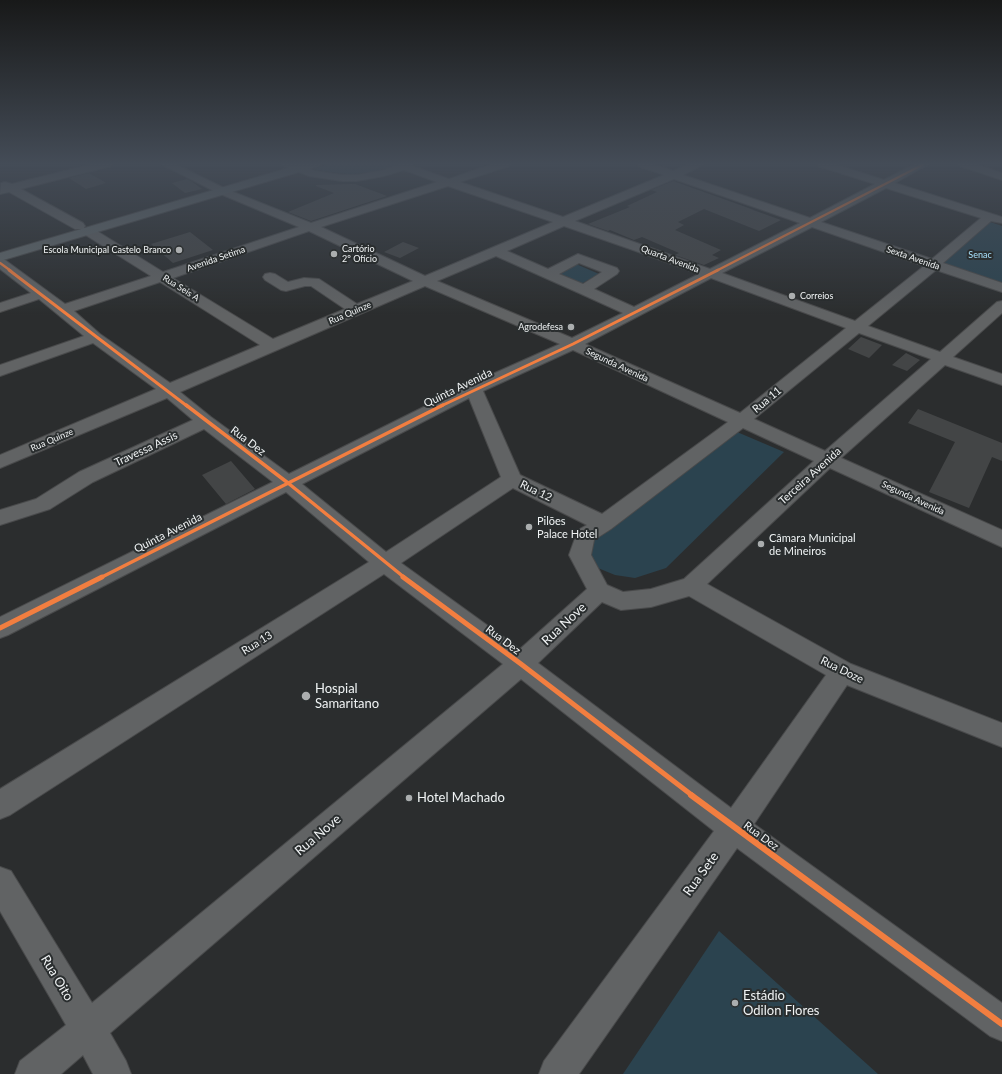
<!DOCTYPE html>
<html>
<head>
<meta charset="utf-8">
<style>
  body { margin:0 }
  canvas { display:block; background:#2b2d2e }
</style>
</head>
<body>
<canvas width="1002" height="1074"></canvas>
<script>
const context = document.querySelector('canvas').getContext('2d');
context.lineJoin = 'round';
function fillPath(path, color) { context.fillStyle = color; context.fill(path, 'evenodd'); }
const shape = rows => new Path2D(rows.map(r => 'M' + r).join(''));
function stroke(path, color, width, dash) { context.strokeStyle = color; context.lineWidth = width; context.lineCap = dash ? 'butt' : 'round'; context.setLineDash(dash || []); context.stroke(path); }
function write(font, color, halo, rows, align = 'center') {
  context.font = font + ' Lato,sans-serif'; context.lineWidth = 4; context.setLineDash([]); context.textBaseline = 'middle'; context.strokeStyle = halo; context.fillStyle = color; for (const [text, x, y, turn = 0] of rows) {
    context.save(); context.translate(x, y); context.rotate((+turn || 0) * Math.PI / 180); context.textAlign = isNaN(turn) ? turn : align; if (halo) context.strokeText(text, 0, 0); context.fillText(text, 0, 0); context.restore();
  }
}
fillPath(shape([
  [328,164,400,164,375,172,350,174,338,173,313,169],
  [987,221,1002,226,1002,285,939,263],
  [576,264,599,274,581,284,558,273],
  [737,432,784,452,666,568,635,578,615,575,593,566,588,540],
  [719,931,878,1074,623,1074]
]), '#2b434f');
fillPath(shape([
  [89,173,106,183,86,189,69,178],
  [187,179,191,181,202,189,185,193,172,183],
  [673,181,754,210,753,210,781,220,759,231,704,209,678,222,684,225,675,230,721,250,712,255,719,258,704,265,675,255,679,253,642,237,634,240,610,230,608,231,588,224,630,207,627,206,657,192,651,190],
  [355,184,387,196,311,221,288,212,334,193,316,186,316,185],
  [190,232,213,250,173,263,151,244],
  [403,242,419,248,400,258,384,252],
  [861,337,882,345,869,358,848,349],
  [906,353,920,360,907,371,892,365],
  [918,409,1002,443,1002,461,992,457,969,508,929,492,955,442,908,423],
  [231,461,255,489,226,504,202,475]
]), '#434546');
const minor = shape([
  [93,164,112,164,111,166,21,189,83,223,85,226,84,228,92,228,163,272,299,227,218,193,161,164,175,164,226,189,311,223,437,182,404,170,384,176,357,181,342,181,309,176,284,166,283,164,298,164,315,171,342,175,357,175,384,170,399,164,413,164,412,166,449,179,493,164,510,164,509,166,460,182,563,217,664,175,638,166,637,164,653,164,673,171,689,164,704,164,683,175,810,218,875,184,818,166,817,164,834,164,884,180,915,164,929,164,895,183,1002,217,1002,223,991,221,943,263,1002,283,1002,292,936,270,868,326,940,352,997,302,1002,301,1002,313,953,357,1002,374,1002,385,945,365,841,458,1002,530,1002,547,830,468,707,584,851,664,1002,723,1002,747,847,685,754,824,1002,1003,1002,1041,990,1036,737,848,579,1074,539,1074,544,1061,714,831,521,679,110,1033,126,1061,131,1074,93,1074,83,1055,61,1074,15,1074,20,1061,66,1025,0,911,0,867,11,871,92,1003,503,664,384,574,10,815,0,819,0,789,369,562,286,492,8,635,0,638,0,617,273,482,204,429,93,482,50,509,0,525,0,510,36,499,79,472,193,420,167,398,0,468,0,455,156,389,93,343,0,376,0,365,84,336,39,299,0,312,0,303,31,293,0,269,0,259,5,260,65,304,151,276,84,234,82,231,83,229,75,229,9,192,0,194,1,183,5,182,12,184,93,164],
  [674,179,800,223,710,269,575,221,674,179],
  [448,186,553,222,425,276,321,227,448,186],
  [886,188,981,218,932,259,821,222,886,188],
  [564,226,633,250,699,274,634,307,594,289,617,274,619,271,617,268,578,254,548,269,507,251,564,226],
  [812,227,924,266,855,321,722,273,812,227],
  [309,231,413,281,357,304,319,279,304,278,288,282,275,274,270,273,265,274,263,277,265,280,281,290,286,291,305,286,311,286,345,309,273,339,173,278,309,231],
  [496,256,579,293,623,313,572,338,437,281,496,256],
  [579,263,602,272,583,284,559,274,579,263],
  [711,278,846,328,740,413,585,344,711,278],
  [160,282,260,345,170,383,100,334,74,311,160,282],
  [425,286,560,344,468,385,289,474,211,417,180,392,425,286],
  [859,333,931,359,825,451,754,419,859,333],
  [573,350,728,422,602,514,520,475,483,391,573,350],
  [469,398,501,477,386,552,302,484,469,398],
  [743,428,814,461,684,579,651,589,623,592,607,585,591,555,594,540,611,529,743,428],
  [513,488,587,525,578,530,569,555,587,589,520,649,401,563,513,488],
  [689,596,826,675,731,808,538,663,602,602,621,610,651,607,689,596],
  [959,164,975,164,1002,173,1002,180,960,166,959,164]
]);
const major = shape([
  [302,164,320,164,319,166,0,261,0,253,302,164]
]);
stroke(minor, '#494a4b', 2);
stroke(major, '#494a4b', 2);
fillPath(minor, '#616364');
fillPath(major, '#61686a');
stroke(shape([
  [0,263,11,271],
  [716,271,924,164]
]), '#f27e40', 2.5);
stroke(shape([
  [9,270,187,406],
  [441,406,573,344,718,270]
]), '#f27e40', 3);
stroke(shape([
  [186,405,288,483,405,578],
  [100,578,443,405]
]), '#f27e40', 3.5);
stroke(shape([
  [403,577,521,664,693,796],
  [0,628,102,577]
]), '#f27e40', 5);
stroke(shape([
  [691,795,1002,1024]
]), '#f27e40', 6);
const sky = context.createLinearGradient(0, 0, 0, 315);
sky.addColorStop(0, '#181919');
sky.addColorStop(0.52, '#444c57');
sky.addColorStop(1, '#444c5700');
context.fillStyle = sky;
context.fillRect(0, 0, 1002, 315);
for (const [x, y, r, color] of [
  [179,250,4,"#abaeaf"],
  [334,254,4,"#abaeaf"],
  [792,296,4,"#abaeaf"],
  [571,327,4,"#abaeaf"],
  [529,527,4,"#abaeaf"],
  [761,544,4,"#abaeaf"],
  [306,696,5,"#abaeaf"],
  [409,798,4,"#abaeaf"],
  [735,1003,4,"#abaeaf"]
]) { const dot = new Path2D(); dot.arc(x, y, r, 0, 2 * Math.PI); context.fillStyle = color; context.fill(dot); stroke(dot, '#2a2e2f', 1.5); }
write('9px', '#f0f3f4', '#2a2e2f', [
  ["Cartório",342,249],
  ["2º Ofício",342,259],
  ["Escola Municipal Castelo Branco",171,250,"right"],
  ["Correios",800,296],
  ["Agrodefesa",563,327,"right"]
], 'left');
write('9px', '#a7e0fb', '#2a2e2f', [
  ["Senac",980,255]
]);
write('9px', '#f0f3f4', '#2a2e2f', [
  ["Sexta Avenida",913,258,19],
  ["Avenida Setima",216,259,-19],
  ["Quarta Avenida",670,259,21],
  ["Rua Seis A",181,288,32],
  ["Rua Quinze",350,313,-23],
  ["Segunda Avenida",617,365,25],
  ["Rua Quinze",52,440,-23],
  ["Segunda Avenida",913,498,25]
]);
write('11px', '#f0f3f4', '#2a2e2f', [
  ["Quinta Avenida",458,388,-26],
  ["Rua 11",767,400,-40],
  ["Rua Dez",248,441,37],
  ["Travessa Assis",146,449,-25],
  ["Terceira Avenida",810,476,-42],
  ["Rua 12",536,491,26],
  ["Quinta Avenida",168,533,-27],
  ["Rua Dez",503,640,37],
  ["Rua 13",257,643,-32],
  ["Rua Doze",842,670,26],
  ["Rua Dez",761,836,36]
]);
write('11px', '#f0f3f4', '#2a2e2f', [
  ["Pilões",537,521],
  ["Palace Hotel",537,534],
  ["Câmara Municipal",769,538],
  ["de Mineiros",769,551]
], 'left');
write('13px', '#f0f3f4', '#2a2e2f', [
  ["Rua Nove",564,624,-43],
  ["Rua Nove",318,835,-40],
  ["Rua Sete",701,874,-54],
  ["Rua Oito",57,978,59]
]);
write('13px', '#f0f3f4', '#2a2e2f', [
  ["Hospial",315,689],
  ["Samaritano",315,704],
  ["Hotel Machado",417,798],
  ["Estádio",743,996],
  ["Odilon Flores",743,1011]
], 'left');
</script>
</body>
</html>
